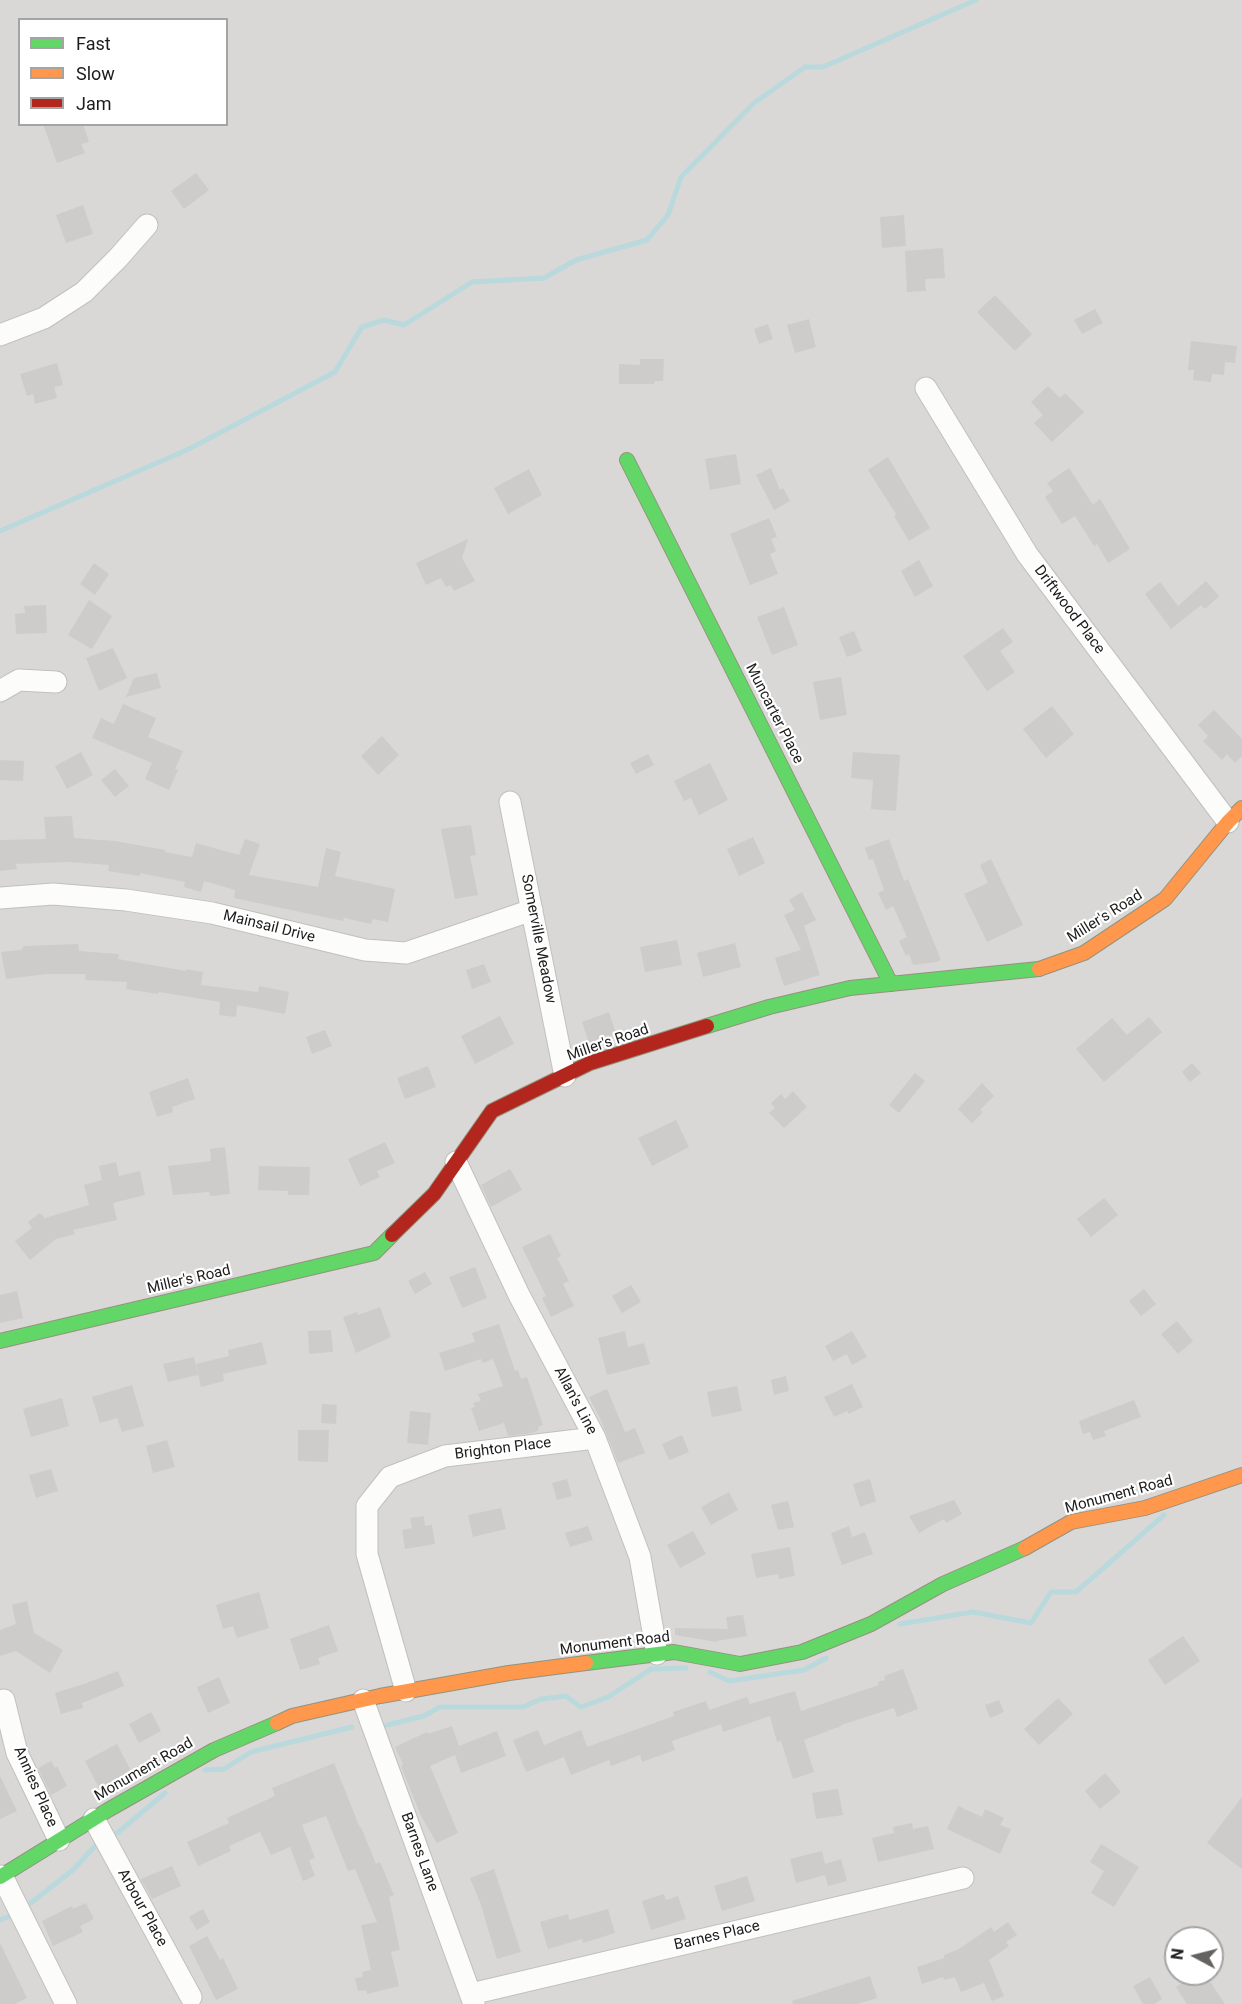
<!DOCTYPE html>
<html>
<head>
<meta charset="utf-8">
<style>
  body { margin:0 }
  #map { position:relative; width:1242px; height:2004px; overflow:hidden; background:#eae8e5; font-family:Roboto,sans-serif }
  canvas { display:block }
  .legend { position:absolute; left:18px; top:18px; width:210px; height:108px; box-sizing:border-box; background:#fff; border:2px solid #a4a4a4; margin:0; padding:8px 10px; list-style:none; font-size:18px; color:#1c1c1c }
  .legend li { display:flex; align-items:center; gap:12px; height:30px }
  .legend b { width:30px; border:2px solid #a4a4a4 }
  .north { position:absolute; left:1164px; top:1926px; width:60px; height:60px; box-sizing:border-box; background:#fff; border:2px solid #a4a4a4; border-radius:50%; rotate:277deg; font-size:16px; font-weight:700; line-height:24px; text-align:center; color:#1c1c1c }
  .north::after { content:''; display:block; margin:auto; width:21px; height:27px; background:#646362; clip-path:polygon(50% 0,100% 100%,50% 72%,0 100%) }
</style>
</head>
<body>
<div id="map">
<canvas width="1242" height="2004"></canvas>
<ul class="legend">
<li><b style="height:8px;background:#63d668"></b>Fast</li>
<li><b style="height:8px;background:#ff974d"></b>Slow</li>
<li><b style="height:8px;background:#b3261e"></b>Jam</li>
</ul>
<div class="north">N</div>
</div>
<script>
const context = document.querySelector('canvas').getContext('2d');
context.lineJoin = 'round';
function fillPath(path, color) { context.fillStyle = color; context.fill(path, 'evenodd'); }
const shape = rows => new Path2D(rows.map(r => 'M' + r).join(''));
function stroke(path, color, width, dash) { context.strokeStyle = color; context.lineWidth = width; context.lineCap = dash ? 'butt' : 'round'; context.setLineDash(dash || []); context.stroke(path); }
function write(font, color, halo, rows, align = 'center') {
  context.font = font + ' Roboto,sans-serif'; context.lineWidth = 4.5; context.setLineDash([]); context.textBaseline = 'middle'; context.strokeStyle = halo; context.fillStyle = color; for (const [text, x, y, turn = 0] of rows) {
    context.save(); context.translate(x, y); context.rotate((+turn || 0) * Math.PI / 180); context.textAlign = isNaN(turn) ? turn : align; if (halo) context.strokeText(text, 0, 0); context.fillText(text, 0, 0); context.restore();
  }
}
fillPath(shape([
  [0,0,1242,0,1242,2004,0,2004],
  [20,20,226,20,226,124,20,124],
  [1176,1938,1212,1938,1212,1974,1176,1974]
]), '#d9d8d6');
stroke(shape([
  [0,531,189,449,335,372,362,327,384,320,404,325,472,282,544,278,576,260,647,240,668,215,681,177,754,103,805,67,823,67,976,0],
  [900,1624,973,1612,1031,1623,1051,1592,1076,1592,1164,1515],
  [710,1672,729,1681,804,1670,826,1658],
  [387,1725,424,1716,440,1707,523,1707,541,1699,566,1696,581,1707,608,1697,651,1669,686,1668],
  [205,1770,224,1769,251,1752,352,1727],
  [117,1833,165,1793],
  [28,1905,73,1870,95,1846],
  [0,1920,10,1916]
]), '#b9d9dd', 5);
fillPath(shape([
  [43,124,83,124,89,142,81,144,85,153,57,163],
  [196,173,209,190,184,209,171,191],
  [83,205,93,234,66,243,56,215],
  [904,215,906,246,882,248,880,217],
  [943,248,945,278,925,279,926,291,907,292,905,251],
  [995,295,1032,334,1015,351,977,312],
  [1095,309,1103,323,1082,334,1074,320],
  [809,319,816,347,795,353,787,325],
  [768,324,773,339,759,344,754,329],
  [1191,341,1237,346,1235,363,1225,362,1224,375,1212,374,1211,382,1193,380,1194,370,1188,370],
  [640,359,664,359,663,381,655,381,654,384,619,384,619,364,640,365],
  [57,363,63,385,54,387,57,398,35,404,33,394,27,396,20,374],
  [1048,386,1060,398,1065,393,1084,412,1052,442,1034,423,1043,415,1031,402],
  [736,454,741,484,710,490,705,459],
  [888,457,930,528,909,541,894,516,896,514,868,470],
  [771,468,780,490,783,488,790,501,774,510,756,475],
  [1069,468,1093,505,1100,499,1130,549,1108,563,1097,544,1094,546,1075,516,1062,524,1045,497,1053,491,1047,483],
  [529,469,542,495,508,514,494,488],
  [769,518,777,537,771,539,776,551,770,554,778,574,750,585,730,534],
  [468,539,462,558,475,581,454,591,451,585,446,587,441,578,426,585,416,563],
  [919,560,933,586,915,597,901,571],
  [94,563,109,574,95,595,80,584],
  [1206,581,1219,596,1205,609,1201,605,1171,629,1145,594,1160,582,1178,606],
  [89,600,112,616,92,649,68,635],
  [46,605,47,633,16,634,15,614,25,613,24,606],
  [784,607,798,645,772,655,757,617],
  [1003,628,1013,642,1000,651,1015,672,987,691,963,656],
  [854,631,862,651,847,657,839,637],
  [113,648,127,678,99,691,86,658],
  [157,673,161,688,126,697,134,678],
  [841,677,847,715,820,720,813,682],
  [123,704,156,718,148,737,183,751,175,769,178,770,169,790,145,779,152,763,92,738,101,718,114,724],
  [1052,706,1074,734,1046,758,1023,729],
  [1214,710,1242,739,1242,756,1235,763,1227,754,1222,760,1203,741,1208,736,1198,725],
  [382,736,399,755,378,775,361,756],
  [81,752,93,775,67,789,55,766],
  [853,752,900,755,896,811,871,809,873,780,851,778],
  [648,754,654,765,636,774,630,763],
  [0,760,24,761,23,781,0,780],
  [710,763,728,800,699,815,691,798,684,801,674,781],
  [115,769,129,786,115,797,101,780],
  [72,816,74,838,115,841,165,850,165,852,192,857,196,843,239,855,245,839,260,844,249,875,318,887,326,848,341,852,335,876,395,889,388,922,373,919,371,924,344,918,343,921,234,898,235,890,204,881,201,892,184,887,185,882,140,873,140,876,108,871,109,865,67,862,16,864,17,869,0,871,0,840,46,839,44,817],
  [471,825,476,855,470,856,478,895,455,899,441,829],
  [753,837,765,863,739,876,727,849],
  [889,839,904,881,908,879,941,960,936,962,913,965,909,954,906,956,899,941,907,937,893,906,886,910,878,893,884,890,873,859,869,860,865,848],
  [991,859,1023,925,987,942,964,894,988,883,980,865],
  [802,892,816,920,804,926,820,975,784,986,775,958,801,950,784,915,795,910,789,900],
  [677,940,682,965,645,972,640,947],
  [735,943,741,967,703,977,697,953],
  [78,944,79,951,119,954,118,959,186,971,186,969,203,972,201,985,258,992,259,986,289,992,285,1014,237,1005,236,1017,219,1015,220,1002,159,992,158,994,126,989,127,982,85,980,86,974,47,974,6,979,1,952,21,950,24,946],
  [484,964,491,982,472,989,466,970],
  [609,1012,616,1034,589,1043,582,1022],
  [500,1016,514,1044,475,1064,461,1036],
  [1149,1017,1162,1032,1104,1082,1076,1049,1112,1018,1127,1035],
  [325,1030,332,1046,312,1054,306,1037],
  [1192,1063,1201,1073,1190,1082,1182,1072],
  [428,1066,436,1087,405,1099,397,1078],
  [915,1073,925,1081,899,1113,889,1105],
  [188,1078,195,1099,172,1107,173,1112,157,1117,149,1092],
  [982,1083,994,1096,980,1110,983,1112,972,1123,958,1109],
  [793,1091,807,1107,784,1128,769,1113,775,1108,771,1103,781,1094,785,1099],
  [676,1120,689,1147,652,1166,638,1138],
  [385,1142,395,1163,377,1171,380,1177,360,1186,348,1159],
  [225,1147,230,1194,210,1196,209,1192,173,1195,168,1166,211,1161,210,1149],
  [116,1162,119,1176,140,1171,145,1195,113,1203,117,1220,73,1230,75,1234,56,1239,30,1260,15,1241,32,1228,28,1222,40,1213,45,1218,89,1205,84,1185,102,1180,99,1166],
  [259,1166,310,1167,309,1195,288,1195,288,1191,258,1190],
  [510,1169,522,1190,491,1207,481,1185],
  [1104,1198,1118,1215,1091,1237,1077,1219],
  [550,1234,561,1256,557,1258,569,1281,563,1284,574,1306,551,1317,542,1298,546,1296,522,1247],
  [475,1267,487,1298,462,1308,449,1277],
  [425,1272,432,1284,415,1294,408,1281],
  [631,1285,641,1302,622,1313,612,1296],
  [1144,1289,1156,1304,1141,1316,1129,1301],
  [17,1291,23,1318,0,1323,0,1295],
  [380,1307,391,1337,356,1353,343,1317,357,1312,358,1315],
  [1177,1321,1193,1341,1178,1354,1161,1334],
  [499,1324,515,1371,518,1370,521,1379,527,1377,543,1425,538,1427,539,1430,532,1433,508,1436,504,1423,479,1431,471,1408,475,1407,473,1403,481,1401,478,1394,503,1386,493,1359,483,1363,481,1359,445,1371,439,1353,475,1342,472,1333],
  [331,1330,333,1352,309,1354,308,1331],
  [625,1331,628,1347,644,1343,650,1364,607,1375,598,1338],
  [852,1331,867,1357,852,1365,847,1354,833,1361,825,1346],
  [262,1342,267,1364,223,1374,224,1381,201,1387,196,1364,229,1356,228,1350],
  [194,1357,198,1375,168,1382,163,1364],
  [786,1376,789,1391,774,1395,771,1380],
  [852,1384,863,1407,849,1414,847,1411,834,1417,824,1397],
  [132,1385,144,1426,122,1432,117,1418,100,1423,92,1397],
  [737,1386,742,1411,712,1417,707,1392],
  [607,1389,625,1432,635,1428,645,1453,618,1463,600,1418,589,1397],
  [62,1398,69,1426,31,1437,23,1409],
  [1134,1400,1141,1417,1104,1431,1106,1436,1093,1440,1090,1432,1083,1434,1079,1421],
  [322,1404,337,1405,336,1424,321,1423],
  [410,1411,431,1413,428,1445,407,1443],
  [298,1430,329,1430,328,1462,298,1461],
  [682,1435,689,1452,669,1460,662,1444],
  [167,1440,175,1467,153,1473,146,1446],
  [51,1469,58,1491,36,1498,29,1475],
  [567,1479,572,1496,557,1500,552,1483],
  [870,1479,876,1501,860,1507,853,1484],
  [729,1492,738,1510,711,1525,701,1507],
  [954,1500,962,1514,946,1523,944,1519,919,1533,909,1516],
  [788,1501,794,1527,778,1530,771,1505],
  [501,1508,506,1529,473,1537,468,1515],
  [424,1516,425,1526,432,1525,435,1544,405,1549,402,1530,412,1528,410,1518],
  [588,1526,593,1540,570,1547,565,1533],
  [849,1526,852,1537,865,1532,873,1554,842,1565,831,1533],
  [693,1531,706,1554,680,1568,667,1545],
  [790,1547,795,1576,779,1579,778,1574,756,1578,751,1554],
  [259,1592,269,1628,237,1638,233,1626,223,1629,216,1605],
  [27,1601,34,1633,63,1650,50,1673,16,1651,0,1656,0,1630,16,1624,12,1605],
  [743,1615,747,1636,717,1641,717,1642,675,1635,675,1628,728,1629,726,1617],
  [329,1625,338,1651,318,1658,320,1664,300,1670,290,1639],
  [1183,1636,1200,1661,1165,1685,1148,1660],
  [903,1669,918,1709,897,1717,894,1708,841,1725,841,1726,804,1740,814,1772,793,1779,781,1741,777,1742,770,1716,723,1732,721,1724,672,1741,675,1750,642,1762,640,1755,611,1766,609,1760,571,1775,564,1757,526,1772,513,1740,538,1730,544,1745,581,1730,587,1747,674,1716,673,1712,706,1701,709,1710,747,1697,750,1704,795,1691,801,1711,879,1685,878,1682,885,1680,884,1676],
  [118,1671,124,1686,82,1703,83,1708,61,1714,55,1693,84,1684],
  [219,1677,230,1703,208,1713,197,1687],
  [1058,1698,1073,1714,1039,1745,1024,1729],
  [999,1700,1004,1712,990,1718,985,1705],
  [151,1712,161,1731,139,1743,129,1724],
  [452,1726,459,1746,497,1731,506,1756,461,1773,455,1755,430,1766,458,1833,437,1843,421,1816,401,1766,403,1764,395,1747,427,1732,428,1734],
  [117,1744,131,1771,99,1788,85,1761],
  [51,1761,55,1768,57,1766,67,1786,51,1795,38,1768],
  [334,1763,360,1828,361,1827,376,1864,380,1862,394,1895,389,1897,400,1950,391,1952,399,1986,367,1994,366,1990,358,1991,355,1978,363,1977,362,1972,371,1970,361,1925,377,1922,355,1869,348,1871,326,1816,302,1825,315,1858,309,1860,315,1876,303,1881,290,1847,271,1855,260,1832,229,1846,231,1851,198,1866,187,1842,229,1823,227,1818,275,1796,272,1788],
  [1105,1773,1121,1792,1100,1809,1085,1791],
  [0,1776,17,1811,0,1819],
  [838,1789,843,1815,816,1819,812,1793],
  [1242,1797,1242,1869,1207,1843],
  [958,1806,982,1817,985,1809,1004,1818,1000,1825,1011,1829,1000,1854,947,1829],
  [912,1823,913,1829,928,1826,934,1849,878,1862,872,1838,894,1833,893,1827],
  [1101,1844,1139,1867,1114,1907,1091,1893,1104,1871,1090,1862],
  [822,1851,825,1864,841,1859,847,1881,828,1886,825,1875,796,1883,790,1859],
  [172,1866,181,1886,152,1899,141,1879],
  [494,1869,521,1952,497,1959,480,1902,470,1878],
  [747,1876,755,1901,722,1911,714,1886],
  [664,1894,666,1900,678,1896,686,1919,651,1930,642,1901],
  [86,1903,94,1919,80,1926,83,1932,53,1946,42,1921,72,1906,73,1909],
  [203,1909,210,1922,197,1930,189,1917],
  [608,1909,615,1933,583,1943,582,1939,548,1949,540,1922,568,1914,569,1920],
  [1008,1922,1017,1935,1006,1942,1009,1946,989,1960,1004,1996,992,2001,984,1983,961,1992,955,1977,944,1980,943,1977,922,1984,917,1967,944,1958,944,1955,959,1949,991,1927,994,1932],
  [207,1936,220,1960,223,1958,238,1989,216,2000,189,1946],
  [0,1943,27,1998,14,2004,0,2004],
  [1196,1974,1205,1974,1225,2004,1187,2004,1176,1987],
  [870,1976,877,1998,857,2004,793,2004,792,2001],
  [1150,1977,1162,1999,1154,2004,1143,2004,1133,1986]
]), '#ceccca');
const street = shape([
  [0,335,44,318,84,292,118,258,147,225],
  [926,388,1027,554,1228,822],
  [0,691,19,680,56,682],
  [510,802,565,1076],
  [0,898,53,894,126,900,212,913,365,950,406,953,532,910],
  [456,1162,519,1295,595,1438,640,1557,657,1654],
  [406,1691,367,1554,367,1506,390,1477,445,1456,595,1438],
  [4,1700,17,1753,59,1840],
  [363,1700,474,2004],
  [94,1819,191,1997],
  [2,1876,66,2004],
  [471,1994,963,1878]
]);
const fast = shape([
  [627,460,891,984],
  [707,1026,769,1007,850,988,1039,969],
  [0,1341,374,1253,392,1235],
  [586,1663,674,1652,740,1664,802,1652,871,1624,943,1584,1025,1548],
  [0,1877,108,1810,214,1750,277,1723]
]);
const slow = shape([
  [1039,969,1084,953,1165,899,1228,822,1242,808],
  [1025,1548,1071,1522,1145,1508,1242,1475],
  [277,1723,292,1716,380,1696,509,1673,586,1663]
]);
const jam = shape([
  [392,1235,434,1194,492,1111,590,1063,707,1026]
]);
stroke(street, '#c1c0bf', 23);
stroke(fast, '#93927e', 16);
stroke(slow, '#93927e', 16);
stroke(jam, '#93927e', 16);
stroke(street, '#fcfcfb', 21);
stroke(fast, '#63d668', 14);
stroke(slow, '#ff974d', 14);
stroke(jam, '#b3261e', 14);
write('15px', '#1c1c1c', '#fff', [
  ["Driftwood Place",1069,610,53],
  ["Muncarter Place",774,714,63],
  ["Miller's Road",1105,917,-32],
  ["Mainsail Drive",269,927,14],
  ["Somerville Meadow",538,939,79],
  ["Miller's Road",608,1043,-19],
  ["Miller's Road",189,1280,-13],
  ["Allan's Line",575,1401,62],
  ["Brighton Place",503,1449,-7],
  ["Monument Road",1119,1495,-15],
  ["Monument Road",615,1644,-7],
  ["Monument Road",144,1770,-30],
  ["Annies Place",35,1787,66],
  ["Barnes Lane",419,1852,70],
  ["Arbour Place",142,1908,61],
  ["Barnes Place",717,1936,-13]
]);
</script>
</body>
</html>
